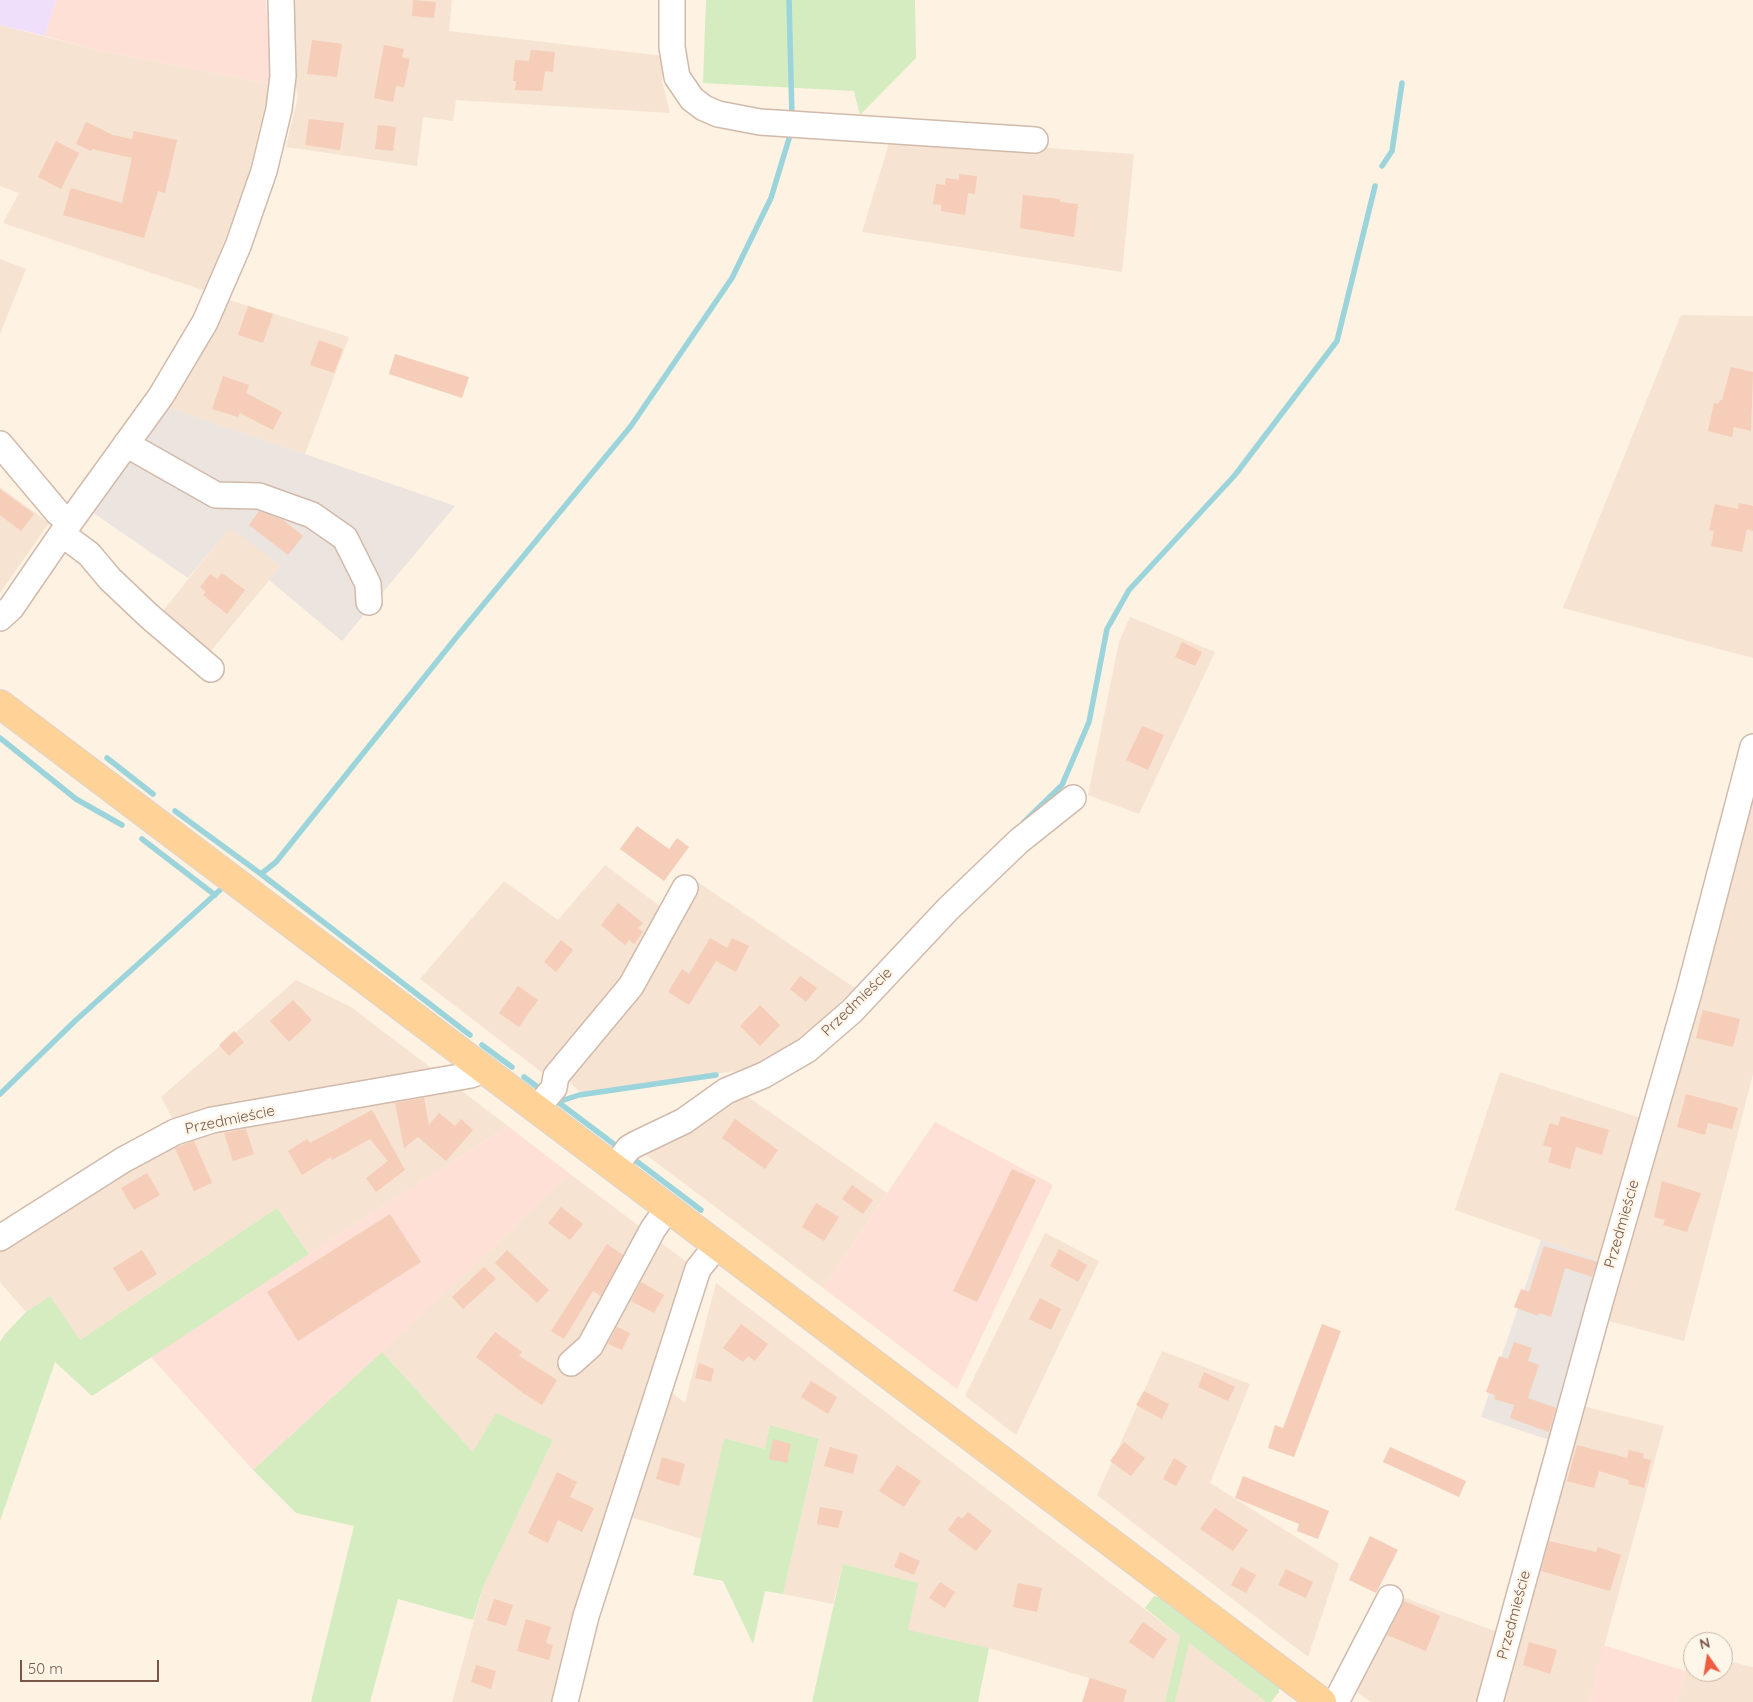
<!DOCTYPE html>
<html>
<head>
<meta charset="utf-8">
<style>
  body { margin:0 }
  #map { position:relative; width:1753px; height:1702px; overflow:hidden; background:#fef2e3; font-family:Quicksand,sans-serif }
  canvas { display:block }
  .north { position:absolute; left:1683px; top:1632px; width:50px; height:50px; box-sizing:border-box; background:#fff6ea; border:1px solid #c9b6a9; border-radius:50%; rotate:347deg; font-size:14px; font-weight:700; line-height:20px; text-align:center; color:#775547 }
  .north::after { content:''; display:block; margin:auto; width:18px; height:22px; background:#ef5d40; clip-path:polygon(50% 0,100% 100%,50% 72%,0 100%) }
  .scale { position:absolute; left:20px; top:1660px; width:139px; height:22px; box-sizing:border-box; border:2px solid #775547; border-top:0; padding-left:6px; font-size:15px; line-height:18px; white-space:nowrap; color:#775547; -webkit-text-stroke:4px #fff6ea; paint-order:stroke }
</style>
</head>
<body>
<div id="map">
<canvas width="1753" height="1702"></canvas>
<div class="north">N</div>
<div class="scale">50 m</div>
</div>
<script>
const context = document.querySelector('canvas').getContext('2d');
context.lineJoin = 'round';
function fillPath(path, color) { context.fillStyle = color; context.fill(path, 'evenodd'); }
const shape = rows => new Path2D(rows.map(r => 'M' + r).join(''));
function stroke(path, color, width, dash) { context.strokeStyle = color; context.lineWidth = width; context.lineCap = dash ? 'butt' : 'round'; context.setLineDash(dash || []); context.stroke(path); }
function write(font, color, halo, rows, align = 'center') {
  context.font = font + ' Quicksand,sans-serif'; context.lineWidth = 5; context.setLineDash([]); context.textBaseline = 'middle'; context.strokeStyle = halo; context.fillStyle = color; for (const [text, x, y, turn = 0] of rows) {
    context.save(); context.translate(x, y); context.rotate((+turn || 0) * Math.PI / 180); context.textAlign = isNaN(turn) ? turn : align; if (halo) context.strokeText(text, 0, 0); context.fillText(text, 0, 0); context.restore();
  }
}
fillPath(shape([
  [295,0,452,0,449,31,664,56,662,81,670,113,456,100,453,121,423,117,417,166,286,147,298,96,293,72],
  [0,25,92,49,271,84,247,179,206,291,3,223,19,193,0,186],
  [891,137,1134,154,1122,272,862,232],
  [0,259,26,269,0,334],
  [229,300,349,337,305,454,167,407,199,358],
  [1681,315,1753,316,1753,658,1563,608],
  [0,487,49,523,0,593],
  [230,527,281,566,205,658,158,617],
  [1130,617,1215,652,1139,814,1088,795,1119,642],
  [1753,795,1753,1074,1684,1341,1605,1320],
  [605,865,665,910,632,973,548,1077,420,979,504,881,558,920],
  [696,881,855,988,813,1028,780,1054,764,1062,737,1071,580,1092,565,1078,642,982],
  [296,980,351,1007,443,1077,176,1125,161,1097],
  [1500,1072,1644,1119,1604,1262,1455,1210],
  [455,1086,508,1126,309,1254,277,1208,80,1340,50,1296,26,1312,0,1282,0,1245,157,1151,203,1129],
  [738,1090,887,1193,823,1288,645,1154],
  [570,1174,701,1273,665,1387,685,1403,716,1283,1180,1636,1165,1702,1083,1702,1089,1678,989,1648,907,1630,917,1583,843,1564,833,1604,783,1594,819,1440,770,1425,765,1449,724,1438,702,1539,624,1515,569,1702,452,1702,483,1587,553,1440,473,1452,382,1352],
  [1045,1233,1099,1261,1016,1435,965,1396],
  [1162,1351,1250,1384,1210,1483,1339,1564,1308,1657,1097,1495],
  [1582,1406,1664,1426,1589,1702,1498,1702],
  [1397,1595,1503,1634,1484,1702,1371,1702,1350,1687],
  [1188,1642,1266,1702,1175,1702],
  [1690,1653,1693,1654,1693,1672,1723,1672,1723,1660,1753,1667,1753,1702,1677,1702]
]), '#f6e3d1');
fillPath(shape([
  [56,0,266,0,271,84,92,49,45,36],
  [935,1122,1053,1185,957,1389,823,1288],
  [508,1126,570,1174,391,1344,253,1470,150,1356],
  [1603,1645,1685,1671,1677,1702,1589,1702]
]), '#ffe0d6');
fillPath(shape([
  [167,407,305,454,455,506,342,641,269,580,281,566,230,528,188,578,92,512],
  [1541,1240,1604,1262,1555,1442,1481,1417]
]), '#ece4de');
fillPath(shape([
  [0,0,56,0,45,36,0,25]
]), '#efdffa');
fillPath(shape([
  [706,0,915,0,916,58,860,115,854,91,703,83],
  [277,1208,309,1254,92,1396,55,1362,0,1521,0,1342,5,1334,26,1312,50,1296,80,1340],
  [382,1352,473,1452,496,1413,553,1440,483,1587,473,1620,398,1599,370,1702,311,1702,354,1526,296,1513,253,1470],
  [770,1425,819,1439,783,1594,765,1591,753,1644,723,1581,693,1575,724,1438,765,1449],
  [843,1564,918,1583,908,1630,989,1648,978,1702,812,1702],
  [1154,1596,1158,1597,1271,1680,1279,1688,1279,1692,1271,1702,1266,1702,1189,1643,1175,1702,1165,1702,1180,1636,1145,1608]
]), '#d4ecc0');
stroke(shape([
  [789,0,792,117],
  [1382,166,1392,151,1402,83],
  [0,738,76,799,122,825],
  [107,758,153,794],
  [175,811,261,874,276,862,459,634,631,426,732,278,771,198,791,132],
  [1024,822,1062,785,1089,722,1107,629,1129,590,1235,475,1337,341,1375,186],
  [142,839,215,895],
  [261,874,470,1035],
  [482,1045,512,1067],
  [524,1077,539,1088],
  [0,1094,75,1021,220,890],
  [558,1102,579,1095,716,1075],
  [558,1102,619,1148],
  [631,1157,701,1210]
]), '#9cd4db', 5.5);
fillPath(shape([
  [413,0,436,2,434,18,412,16],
  [312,40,342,44,337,77,307,74],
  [384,45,404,49,402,57,410,59,404,87,396,86,393,102,374,98],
  [531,50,555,52,553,72,545,71,542,91,515,90,516,81,513,81,515,60,529,61],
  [309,119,344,123,340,150,305,145],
  [86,122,113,135,132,139,134,131,177,140,165,193,158,191,144,238,63,215,71,188,122,203,132,158,92,149,91,151,76,144],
  [378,125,396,127,393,151,375,149],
  [56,141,79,153,61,189,38,177],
  [959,174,977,176,975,194,968,193,965,215,941,211,941,205,933,204,936,184,945,185,946,178,959,180],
  [1023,195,1060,199,1060,202,1078,204,1074,237,1020,228],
  [248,306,273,314,263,343,238,335],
  [319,340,343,349,334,373,310,365],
  [395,354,469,377,462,398,389,374],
  [1731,367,1753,372,1751,431,1734,427,1732,437,1708,431,1714,403,1718,404,1720,400,1722,400],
  [223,376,249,385,246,393,282,412,273,430,240,413,238,417,212,409],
  [0,489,34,514,21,531,0,515],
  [1739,503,1753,506,1753,531,1747,529,1742,552,1711,546,1714,531,1709,530,1715,504,1738,509],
  [259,511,283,520,303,536,288,555,249,525],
  [222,573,245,590,227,614,203,595,206,592,200,587,210,574,217,579],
  [1182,642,1202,652,1195,666,1175,657],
  [1142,726,1164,735,1148,770,1126,760],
  [637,826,669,849,677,838,689,847,664,881,620,849],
  [618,903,643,923,638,928,643,932,634,944,629,940,625,945,601,925],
  [710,938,727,948,732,938,749,946,736,972,716,961,689,1005,668,992,682,969,689,974],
  [561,940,573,950,556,972,544,962],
  [800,976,817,988,806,1002,790,989],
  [518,986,538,1000,519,1027,499,1013],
  [293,1000,312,1020,289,1042,270,1021],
  [760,1005,780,1025,760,1046,740,1026],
  [1703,1010,1740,1019,1733,1047,1696,1038],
  [234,1031,244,1042,229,1056,219,1045],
  [1686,1094,1738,1108,1732,1129,1708,1123,1705,1135,1677,1127],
  [424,1098,429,1125,439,1113,455,1126,461,1119,473,1130,446,1161,418,1137,404,1148,395,1103],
  [372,1110,405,1170,376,1192,366,1178,388,1161,370,1139,332,1160,331,1157,302,1175,288,1151,307,1139,310,1143],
  [1561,1116,1609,1130,1602,1155,1576,1147,1570,1169,1548,1162,1552,1148,1543,1145,1550,1123,1558,1126],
  [735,1119,778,1150,765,1169,722,1138],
  [246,1129,254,1154,233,1161,224,1133],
  [194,1141,212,1183,194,1191,175,1148],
  [1012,1169,1036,1180,977,1302,953,1291],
  [147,1173,160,1195,134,1210,121,1188],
  [1662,1181,1701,1193,1687,1232,1663,1225,1665,1220,1654,1217],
  [852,1185,873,1200,863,1214,842,1199],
  [816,1203,839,1217,824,1241,802,1227],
  [561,1207,583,1224,570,1240,548,1223],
  [390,1214,421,1262,298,1341,267,1292],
  [607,1244,623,1255,601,1296,593,1291,564,1339,551,1331],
  [1544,1246,1597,1262,1592,1277,1565,1268,1551,1317,1539,1313,1538,1316,1514,1307,1521,1289,1529,1292],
  [1059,1249,1087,1265,1078,1282,1050,1266],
  [142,1250,157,1274,128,1292,113,1268],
  [507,1250,549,1290,537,1303,495,1263],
  [484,1267,496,1279,463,1309,452,1297],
  [641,1282,664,1295,654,1313,631,1301],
  [1040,1298,1061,1309,1051,1330,1029,1319],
  [741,1324,768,1344,755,1361,748,1356,743,1362,723,1348],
  [1322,1324,1341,1331,1294,1457,1268,1448,1275,1425,1283,1428],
  [617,1327,630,1333,622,1350,608,1344],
  [495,1332,522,1352,519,1356,557,1380,542,1405,523,1393,476,1357],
  [1514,1342,1532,1348,1528,1361,1539,1365,1528,1398,1556,1408,1549,1432,1510,1418,1514,1405,1494,1399,1495,1395,1486,1392,1499,1356,1508,1359],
  [699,1363,714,1369,711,1382,695,1378],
  [1204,1372,1235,1387,1228,1401,1198,1387],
  [811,1381,837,1397,828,1414,801,1397],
  [1144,1391,1169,1404,1162,1419,1136,1405],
  [773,1439,791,1444,787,1463,769,1459],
  [1124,1442,1145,1458,1131,1476,1110,1461],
  [1577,1445,1627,1458,1629,1450,1644,1454,1643,1458,1651,1460,1644,1488,1628,1484,1629,1480,1599,1471,1594,1488,1567,1481],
  [830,1447,858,1455,853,1474,824,1466],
  [1390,1447,1466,1481,1459,1497,1383,1462],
  [662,1457,685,1464,679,1486,656,1479],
  [1174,1458,1187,1466,1176,1486,1163,1479],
  [897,1465,921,1481,904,1507,879,1491],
  [557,1472,577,1482,570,1497,594,1508,582,1532,558,1520,548,1543,528,1533],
  [1243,1476,1329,1511,1318,1539,1297,1531,1299,1524,1235,1498],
  [820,1507,843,1511,838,1528,817,1524],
  [1215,1508,1248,1530,1233,1551,1200,1529],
  [968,1512,992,1531,976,1551,948,1530,958,1516,962,1519],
  [1370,1536,1398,1550,1376,1593,1349,1580],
  [1549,1541,1596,1552,1598,1547,1621,1555,1610,1591,1541,1571],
  [900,1552,920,1561,914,1575,894,1567],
  [1241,1567,1256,1575,1246,1593,1231,1585],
  [1286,1569,1313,1582,1306,1598,1278,1585],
  [940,1582,955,1592,945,1608,929,1598],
  [1018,1583,1042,1588,1037,1612,1013,1607],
  [494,1599,513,1605,506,1626,487,1620],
  [1404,1601,1440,1616,1426,1651,1387,1635],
  [526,1619,551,1627,546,1643,553,1645,549,1660,517,1651],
  [1143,1622,1167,1639,1153,1659,1129,1642],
  [1529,1642,1557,1650,1550,1674,1523,1665],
  [476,1665,496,1671,491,1689,471,1682],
  [1090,1678,1127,1690,1123,1702,1082,1702]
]), '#f5cdb9');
const minor = shape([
  [672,0,672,47,677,77,692,99,704,108,718,114,760,122,1035,140],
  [0,444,58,513,70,522],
  [126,444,216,495,259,496,312,515,345,538,368,584,369,602],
  [62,534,89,554,110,579,149,616,211,669],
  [0,618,11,608,70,522,161,396,205,322,238,246,264,171,279,109,283,76,281,0],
  [537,1108,554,1088,556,1076,631,986,685,888],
  [614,1167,629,1148,636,1144,684,1121,726,1091,764,1075,807,1050,852,1011,948,909,1019,841,1073,798],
  [0,1238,123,1160,175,1132,212,1120,471,1075,485,1069],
  [571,1363,590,1346,653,1229,668,1208],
  [565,1702,586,1616,698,1269,717,1245],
  [1336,1702,1390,1598],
  [1490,1702,1600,1302,1689,992,1753,747]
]);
const major = shape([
  [0,704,1322,1702]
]);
stroke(minor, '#d1baab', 28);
stroke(major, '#dcd3cf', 30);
stroke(minor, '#fff', 25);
stroke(major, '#ffd398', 28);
write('15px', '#775547', '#fff6ea', [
  ["Przedmieście",857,1002,-44],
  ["Przedmieście",230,1120,-12],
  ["Przedmieście",1622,1224,-74],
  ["Przedmieście",1514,1615,-75]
]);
</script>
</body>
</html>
